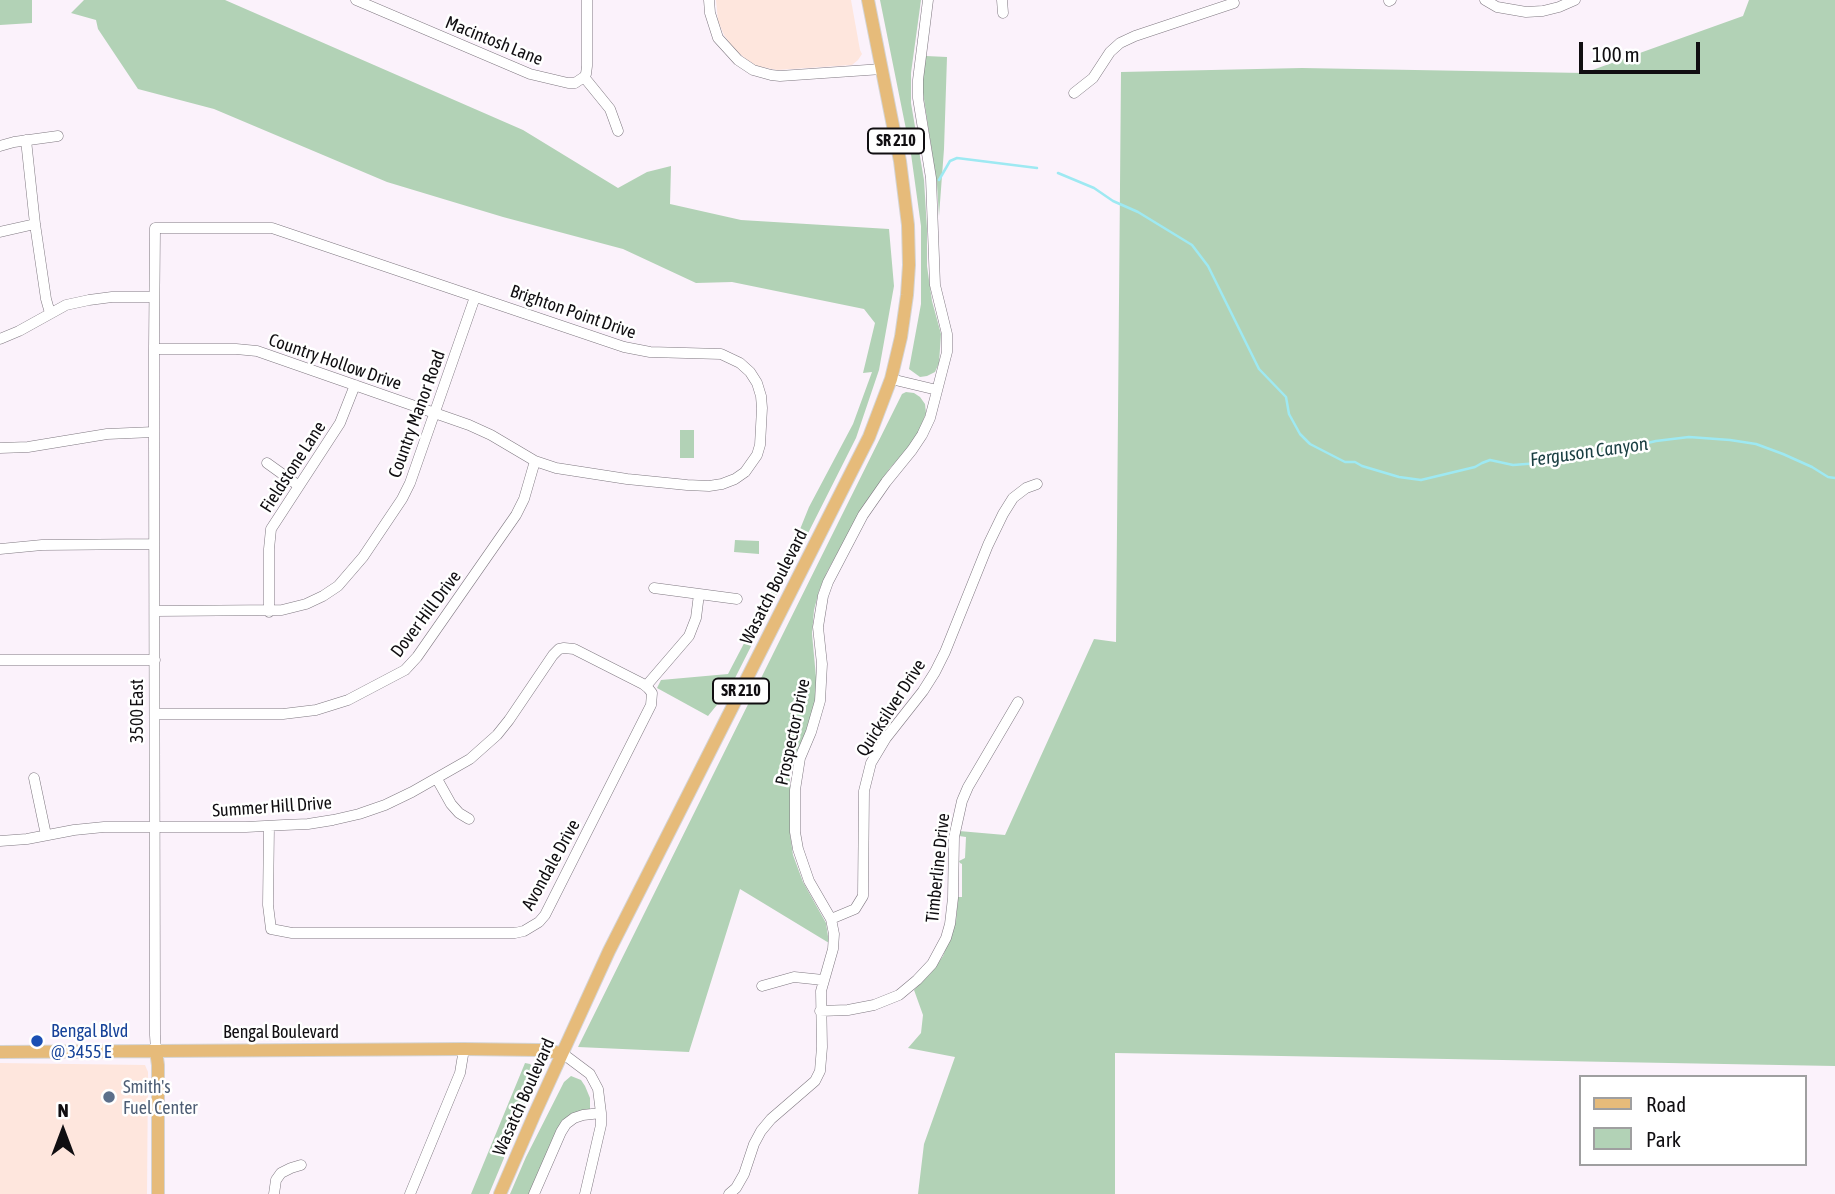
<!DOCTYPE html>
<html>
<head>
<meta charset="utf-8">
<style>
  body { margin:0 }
  #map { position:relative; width:1835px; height:1194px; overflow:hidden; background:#fbf2fb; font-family:"Asap Condensed",sans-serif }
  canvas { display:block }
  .legend { position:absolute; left:1579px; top:1075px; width:228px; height:91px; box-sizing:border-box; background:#fff; border:2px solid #9f9fa0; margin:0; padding:9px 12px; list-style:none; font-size:21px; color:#100e11 }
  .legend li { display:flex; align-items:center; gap:14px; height:35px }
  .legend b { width:35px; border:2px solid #9f9fa0 }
  .north { position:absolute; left:28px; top:1096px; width:70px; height:70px; -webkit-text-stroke:5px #fff; paint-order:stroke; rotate:0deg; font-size:19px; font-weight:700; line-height:28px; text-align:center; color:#100e11 }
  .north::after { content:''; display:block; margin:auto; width:24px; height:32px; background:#100e11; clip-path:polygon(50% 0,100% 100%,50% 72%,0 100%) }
  .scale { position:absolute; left:1579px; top:42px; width:121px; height:32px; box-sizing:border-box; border:4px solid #100e11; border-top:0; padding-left:9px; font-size:21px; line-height:24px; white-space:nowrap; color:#100e11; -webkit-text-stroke:5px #fff; paint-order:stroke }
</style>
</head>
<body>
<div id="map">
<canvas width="1835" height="1194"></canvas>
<ul class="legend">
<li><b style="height:9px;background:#e6bb7a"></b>Road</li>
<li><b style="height:19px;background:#b2d2b6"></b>Park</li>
</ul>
<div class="north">N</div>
<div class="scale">100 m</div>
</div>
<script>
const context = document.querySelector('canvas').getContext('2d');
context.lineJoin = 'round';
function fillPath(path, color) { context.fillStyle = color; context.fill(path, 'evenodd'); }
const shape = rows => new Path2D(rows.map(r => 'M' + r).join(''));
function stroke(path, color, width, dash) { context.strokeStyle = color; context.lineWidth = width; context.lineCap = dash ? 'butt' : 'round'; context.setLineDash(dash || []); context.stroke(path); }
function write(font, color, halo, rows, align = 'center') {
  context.font = font + ' "Asap Condensed",sans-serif'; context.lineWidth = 5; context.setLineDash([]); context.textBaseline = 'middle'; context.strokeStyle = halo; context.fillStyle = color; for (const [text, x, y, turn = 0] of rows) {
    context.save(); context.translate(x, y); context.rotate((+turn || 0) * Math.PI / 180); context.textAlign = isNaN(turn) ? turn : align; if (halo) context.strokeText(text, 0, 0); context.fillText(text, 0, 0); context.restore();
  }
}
fillPath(shape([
  [716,0,851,0,860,50,862,54,858,60,852,65,777,70,757,66,746,59,734,49,724,35,718,21],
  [0,1063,145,1065,148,1072,147,1194,0,1194]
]), '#fee6dd');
fillPath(shape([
  [0,0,32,0,32,23,0,25],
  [84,0,225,0,523,130,618,188,647,172,671,166,670,204,741,220,889,229,894,286,879,370,856,438,729,690,708,716,657,688,661,680,728,674,788,559,809,507,853,424,872,372,863,373,875,323,864,309,732,282,696,283,623,249,503,217,387,182,214,109,138,89,98,29,96,20,71,13],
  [880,0,921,0,911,73,911,103,924,180,927,229,927,266,932,301,941,334,939,363,935,372,927,376,920,377,909,369,921,304,921,226,911,154],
  [1749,0,1835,0,1835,1066,1115,1053,1115,1194,918,1194,924,1144,955,1057,908,1048,921,1033,923,1015,914,990,931,973,943,956,956,921,958,897,962,897,962,864,960,863,959,861,965,858,966,837,959,836,959,831,1005,835,1094,639,1116,642,1121,72,1302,68,1584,73,1743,16],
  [926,56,947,57,944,149,939,216,937,185,922,86],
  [906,392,914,393,920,397,925,404,926,413,920,429,911,445,890,468,864,505,827,572,819,591,814,610,812,634,817,688,813,713,790,772,790,834,793,855,803,882,826,923,829,943,740,889,689,1052,578,1047,902,394],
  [680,430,694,430,694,458,680,458],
  [735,540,759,541,759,554,734,552],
  [525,1063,530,1064,538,1072,504,1154,504,1158,489,1194,471,1194],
  [571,1076,581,1080,585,1086,590,1098,590,1109,575,1113,530,1194,510,1194,526,1157,564,1082]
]), '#b2d2b6');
stroke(shape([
  [1058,173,1094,188,1113,201,1138,212,1192,245,1208,266,1259,369,1286,397,1289,414,1300,434,1310,444,1345,462,1355,462,1362,466,1399,477,1421,480,1475,467,1482,463,1490,460,1513,465,1539,463,1609,452,1656,441,1689,437,1730,440,1756,444,1783,454,1812,467,1828,477,1835,478],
  [939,180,950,161,957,158,1037,168]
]), '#9ee9f2', 2.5);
const minor = shape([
  [356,0,530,74,568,83,575,83,584,77],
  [709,0,710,13,718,38,738,60,753,70,771,75,780,76,882,69],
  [1002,0,1003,13],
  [1485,0,1497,7,1526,12,1543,11,1559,7,1575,0],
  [1389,1,1391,0],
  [584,77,586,74,587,66,587,0],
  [584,77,610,109,618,131],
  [1074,93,1093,78,1110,52,1120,43,1135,36,1234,3,1233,0],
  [26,140,35,224,46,299,50,313],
  [0,146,14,142,58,136],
  [0,232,35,224],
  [0,339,19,331,66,305,89,300,112,297,154,297],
  [154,349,236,349,257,351,469,425,491,435,535,461,556,468,627,479,687,485,709,486,722,484,735,479,745,472,757,455,760,445,762,408,761,396,757,383,750,372,740,363,721,354,650,352,624,347,272,228,155,228,154,349,154,432,155,1035,156,1051],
  [891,379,937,390],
  [0,448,28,447,107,434,154,432],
  [267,463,299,486],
  [0,549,42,545,154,544],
  [654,588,737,599],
  [155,611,282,610,306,604,323,596,338,586,363,557,402,499,410,483,475,297],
  [269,612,269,549,271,529,340,423,355,385],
  [0,660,155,660],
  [646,686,689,636,696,618,699,594],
  [155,714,283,714,316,710,348,700,405,670,417,657,516,515,524,499,535,461],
  [34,778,46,835],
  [437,779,451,804,459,813,469,819],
  [0,841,27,839,74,830,104,827,246,827,284,825,308,824,333,820,359,814,385,805,412,792,470,759,497,735,509,720,553,655,559,649,564,648,574,649,643,684,648,688,652,693,651,705,545,915,539,922,524,931,515,933,292,933,271,929,268,905,269,826],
  [831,919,855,909,863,896,864,791,871,763,886,738,923,691,935,672,945,652,988,545,1003,514,1013,498,1026,488,1037,484],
  [762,986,794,977,823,980],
  [820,1011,848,1010,874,1005,899,995,917,980,932,964,946,938,950,924,953,898,954,837,962,801,968,787,1018,702],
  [562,1053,590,1074,598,1089,601,1113,601,1125,585,1194],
  [274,1194,276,1180,281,1173,291,1168,301,1165],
  [410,1194,460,1073,464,1049],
  [534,1194,561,1132,566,1124,574,1118,583,1115,601,1113],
  [729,1194,736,1188,744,1174,754,1144,761,1131,771,1119,815,1081,820,1071,822,1047,821,991,833,949,834,934,831,919,809,881,798,849,795,832,795,790,800,758,811,732,820,701,822,664,818,627,823,596,828,582,863,515,886,482,912,450,922,435,930,418,947,352,947,334,935,285,931,178,918,98,918,80,928,0]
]);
const major = shape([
  [156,1051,158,1065,158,1194],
  [0,1052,464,1049,539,1050,562,1053],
  [500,1194,535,1113,609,951,869,437,891,379,901,337,907,295,909,265,908,225,900,161,868,0]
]);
stroke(minor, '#7f7880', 11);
stroke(major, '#d4d4d4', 14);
stroke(minor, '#fff', 10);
stroke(major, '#e6bb7a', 12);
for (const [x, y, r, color] of [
  [37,1041,7,"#1a4fb4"],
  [109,1097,7,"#5c6f8a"]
]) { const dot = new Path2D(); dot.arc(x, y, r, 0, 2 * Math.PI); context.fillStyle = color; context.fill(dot); stroke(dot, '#fff', 2.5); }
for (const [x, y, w] of [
  [896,141,56],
  [741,691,56]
]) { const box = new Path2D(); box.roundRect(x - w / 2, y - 12.5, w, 25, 5); context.fillStyle = '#fff'; context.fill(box); stroke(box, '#100e11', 2); }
write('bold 16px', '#100e11', null, [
  ["SR 210",896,141],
  ["SR 210",741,691]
]);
write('18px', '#100e11', '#fff', [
  ["Macintosh Lane",494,41,22],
  ["Brighton Point Drive",573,312,19],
  ["Country Hollow Drive",335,362,19],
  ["Country Manor Road",417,414,-70],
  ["Fieldstone Lane",293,467,-57],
  ["Wasatch Boulevard",774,587,-63],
  ["Dover Hill Drive",426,614,-53],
  ["Quicksilver Drive",891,708,-57],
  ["3500 East",137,711,-90],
  ["Prospector Drive",793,732,-78],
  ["Summer Hill Drive",272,807,-4],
  ["Avondale Drive",551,865,-61],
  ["Timberline Drive",938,868,-84],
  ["Bengal Boulevard",281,1032],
  ["Wasatch Boulevard",524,1097,-66]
]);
write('18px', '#164399', '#fff', [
  ["Bengal Blvd",51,1031],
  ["@ 3455 E",51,1052]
], 'left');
write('18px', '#4e5e75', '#fff', [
  ["Smith's",123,1087],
  ["Fuel Center",123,1108]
], 'left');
write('italic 19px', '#1a3e42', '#fff', [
  ["Ferguson Canyon",1589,452,-8]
]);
</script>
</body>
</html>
